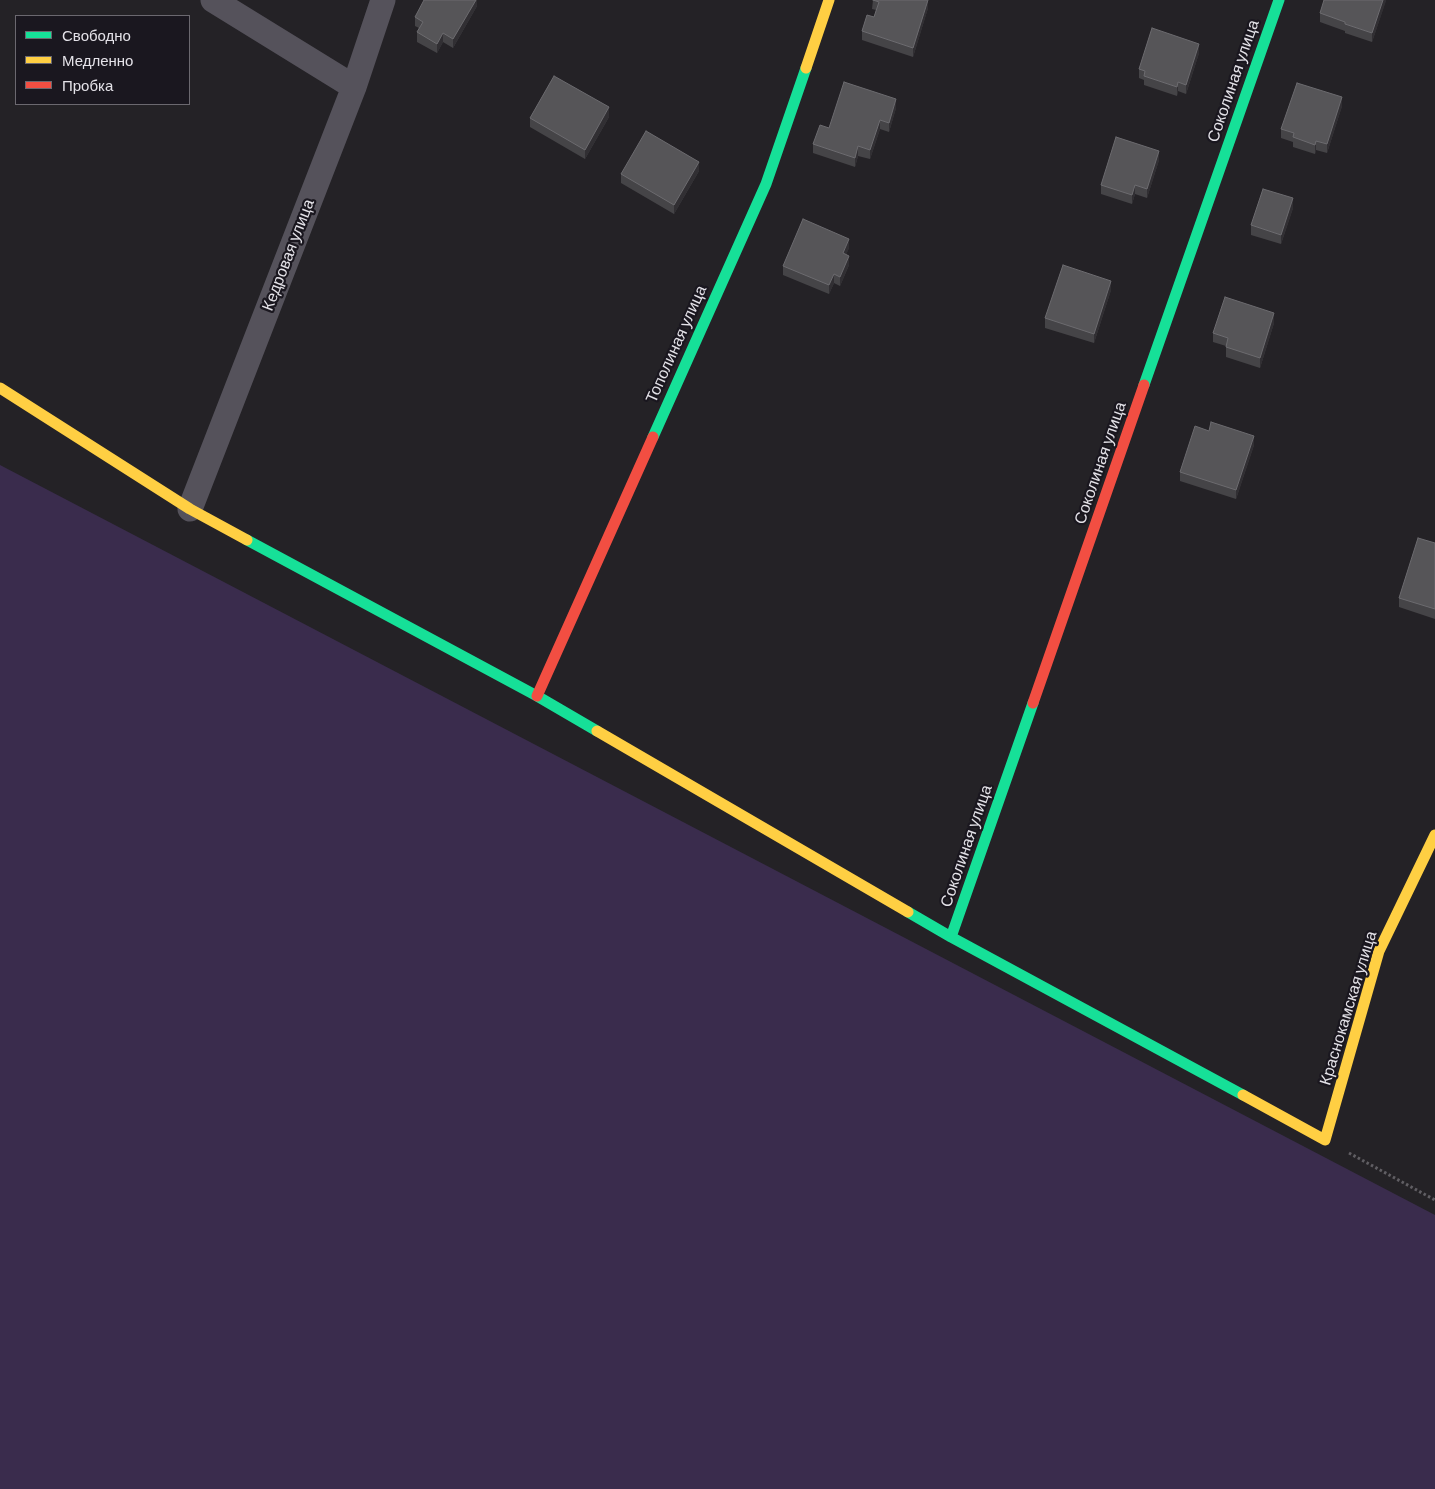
<!DOCTYPE html>
<html>
<head>
<meta charset="utf-8">
<style>
  body { margin:0 }
  #map { position:relative; width:1435px; height:1489px; overflow:hidden; background:#242226; font-family:Barlow,sans-serif }
  canvas { display:block }
  .legend { position:absolute; left:15px; top:15px; width:175px; height:90px; box-sizing:border-box; background:#1a171f; border:1px solid #6b686f; margin:0; padding:6px 9px; list-style:none; font-size:15px; color:#e4e2e8 }
  .legend li { display:flex; align-items:center; gap:10px; height:25px }
  .legend b { width:25px; border:1px solid #6b686f }
</style>
</head>
<body>
<div id="map">
<canvas width="1435" height="1489"></canvas>
<ul class="legend">
<li><b style="height:6px;background:#16e098"></b>Свободно</li>
<li><b style="height:6px;background:#ffcf43"></b>Медленно</li>
<li><b style="height:6px;background:#f24e42"></b>Пробка</li>
</ul>
</div>
<script>
const context = document.querySelector('canvas').getContext('2d');
context.lineJoin = 'round';
function fillPath(path, color) { context.fillStyle = color; context.fill(path, 'evenodd'); }
const shape = rows => new Path2D(rows.map(r => 'M' + r).join(''));
function stroke(path, color, width, dash) { context.strokeStyle = color; context.lineWidth = width; context.lineCap = dash ? 'butt' : 'round'; context.setLineDash(dash || []); context.stroke(path); }
function write(font, color, halo, rows, align = 'center') {
  context.font = font + ' Barlow,sans-serif'; context.lineWidth = 4.5; context.setLineDash([]); context.textBaseline = 'middle'; context.strokeStyle = halo; context.fillStyle = color; for (const [text, x, y, turn = 0] of rows) {
    context.save(); context.translate(x, y); context.rotate((+turn || 0) * Math.PI / 180); context.textAlign = isNaN(turn) ? turn : align; if (halo) context.strokeText(text, 0, 0); context.fillText(text, 0, 0); context.restore();
  }
}
fillPath(shape([
  [0,465,1435,1215,1435,1489,0,1489]
]), '#3a2c4d');
stroke(shape([
  [1349,1153,1435,1200]
]), '#605e63', 3, [2.5, 2.5]);
stroke(shape([
  [213,0,354,87],
  [190,509,354,87,383,0]
]), '#55525b', 25);
stroke(shape([
  [1144,385,1279,0],
  [653,437,766,184,806,68],
  [247,540,537,696,597,731],
  [908,912,951,937,1243,1095],
  [951,937,1033,703]
]), '#16e098', 11);
stroke(shape([
  [806,68,829,0],
  [0,388,190,509,247,540],
  [597,731,908,912],
  [1243,1095,1325,1140,1379,951,1435,835]
]), '#ffcf43', 11);
stroke(shape([
  [537,696,653,437],
  [1033,703,1144,385]
]), '#f24e42', 11);
fillPath(shape([
  [477,0,477,6,453,48,443,42,437,53,417,42,417,32,419,28,415,26,415,17],
  [873,0,928,8,913,57,862,40,862,31,874,17,876,10,872,9],
  [1386,0,1372,42,1345,33,1345,31,1320,22,1320,13],
  [1199,53,1186,94,1178,91,1177,96,1144,85,1144,80,1139,78,1139,69],
  [1342,106,1327,153,1316,150,1315,154,1293,147,1293,142,1281,138,1281,129],
  [896,108,889,132,880,129,870,159,858,156,855,167,813,153,813,144,829,128],
  [609,117,585,159,530,127,530,118],
  [1159,160,1147,198,1135,194,1132,204,1101,194,1101,185],
  [699,171,674,214,621,183,621,174],
  [1293,208,1281,244,1251,235,1251,225],
  [849,248,846,254,849,265,840,286,834,283,829,294,783,275,783,266],
  [1111,290,1094,343,1045,328,1045,318],
  [1274,323,1260,368,1226,357,1226,346,1213,342,1213,333],
  [1209,431,1254,445,1236,499,1180,481,1180,472],
  [1435,543,1435,619,1399,607,1399,598]
]), '#454447');
fillPath(shape([
  [476,0,477,0,477,6,453,48,453,39],
  [928,0,928,8,913,57,913,48],
  [1383,0,1386,0,1386,1,1372,42,1372,33],
  [443,33,443,42,437,53,437,44],
  [1199,44,1199,53,1186,94,1186,85],
  [1178,82,1178,91,1177,96,1177,87],
  [1342,97,1342,106,1327,153,1327,144],
  [896,99,896,108,889,132,889,123],
  [609,107,609,117,585,159,585,150],
  [880,120,880,129,870,159,870,150],
  [1316,141,1316,150,1315,154,1315,145],
  [858,146,858,156,855,167,855,158],
  [1159,151,1159,160,1147,198,1147,189],
  [699,162,699,171,674,214,674,205],
  [1135,185,1135,194,1132,204,1132,195],
  [1293,198,1293,208,1281,244,1281,235],
  [849,239,849,248,843,262,843,253],
  [849,256,849,265,840,286,840,277],
  [834,274,834,283,829,294,829,285],
  [1111,281,1111,290,1094,343,1094,334],
  [1274,313,1274,323,1260,368,1260,358],
  [1254,436,1254,445,1236,499,1236,490]
]), '#312f33');
const building = shape([
  [424,0,476,0,453,39,443,33,437,44,417,32,423,22,415,17,424,0],
  [873,0,928,0,913,48,862,31,867,15,874,17,879,2,873,0],
  [1324,0,1383,0,1372,33,1345,24,1345,22,1320,13,1324,0],
  [1152,28,1199,44,1186,85,1178,82,1177,87,1144,76,1145,71,1139,69,1152,28],
  [554,76,609,107,585,150,530,118,554,76],
  [844,82,896,99,889,123,880,120,870,150,858,146,855,158,813,144,820,125,829,128,844,82],
  [1297,83,1342,97,1327,144,1316,141,1315,145,1293,137,1294,133,1281,129,1297,83],
  [646,131,699,162,674,205,621,174,646,131],
  [1116,137,1159,151,1147,189,1135,185,1132,195,1101,185,1116,137],
  [1263,189,1293,198,1281,235,1251,225,1263,189],
  [803,219,849,239,843,253,849,256,840,277,834,274,829,285,783,266,803,219],
  [1063,265,1111,281,1094,334,1045,318,1063,265],
  [1225,297,1274,313,1260,358,1226,347,1228,338,1213,333,1225,297],
  [1211,422,1254,436,1236,490,1180,472,1195,426,1209,431,1211,422],
  [1418,538,1435,543,1435,609,1399,598,1418,538]
]);
fillPath(building, '#565558');
stroke(building, '#6c6b6f', 1);
write('16px', '#e4e2e8', '#1a171f', [
  ["Соколиная улица",1233,81,-71],
  ["Кедровая улица",288,255,-69],
  ["Тополиная улица",676,344,-66],
  ["Соколиная улица",1100,463,-71],
  ["Соколиная улица",966,846,-71],
  ["Краснокамская улица",1348,1008,-73]
]);
</script>
</body>
</html>
